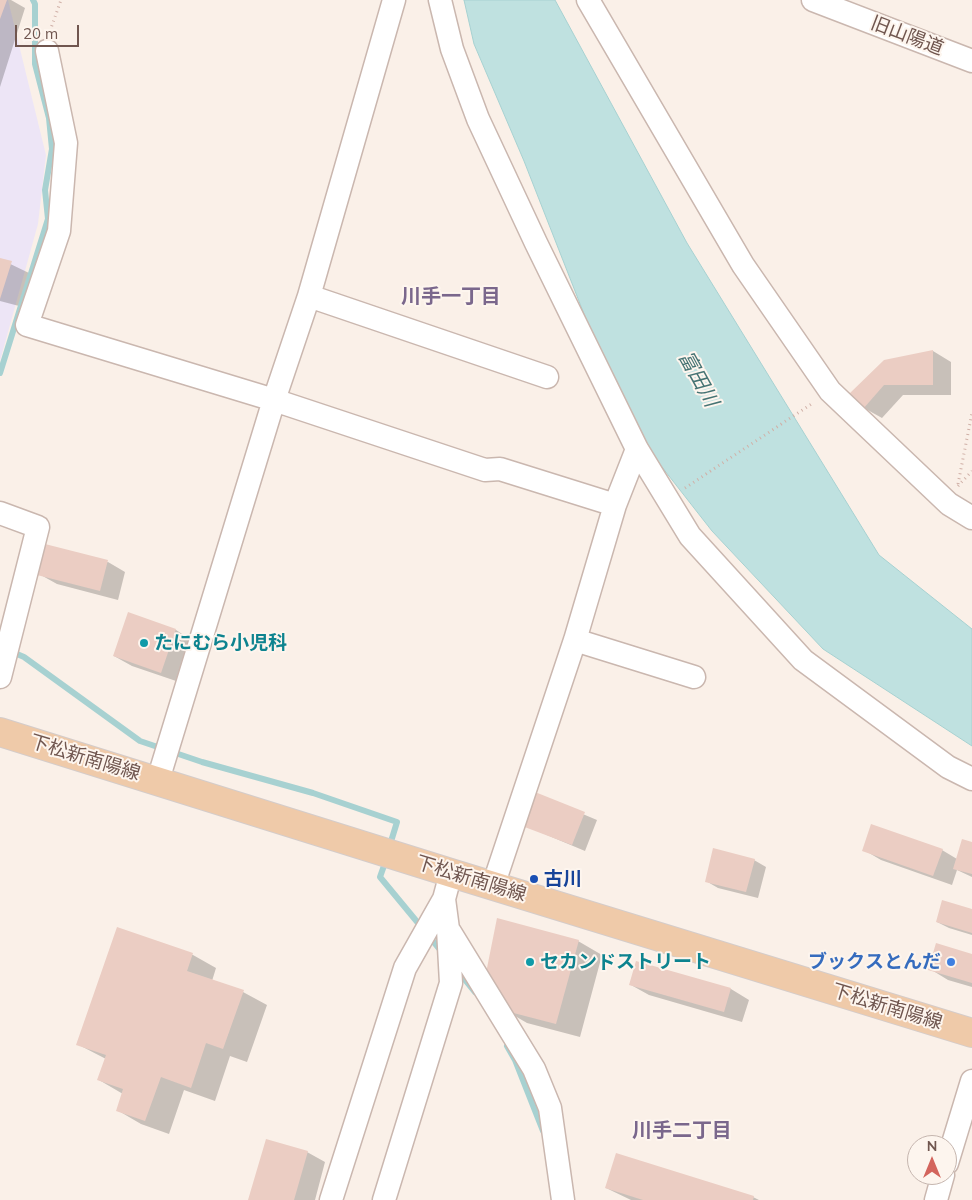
<!DOCTYPE html>
<html>
<head>
<meta charset="utf-8">
<style>
  body { margin:0 }
  #map { position:relative; width:972px; height:1200px; overflow:hidden; background:#faf0e8; font-family:Mulish,sans-serif }
  canvas { display:block }
  .north { position:absolute; left:907px; top:1135px; width:50px; height:50px; box-sizing:border-box; background:#fdf5ee; border:1px solid #c5b5ae; border-radius:50%; rotate:0deg; font-size:14px; font-weight:700; line-height:20px; text-align:center; color:#70564f }
  .north::after { content:''; display:block; margin:auto; width:18px; height:22px; background:#d3655d; clip-path:polygon(50% 0,100% 100%,50% 72%,0 100%) }
  .scale { position:absolute; left:15px; top:25px; width:64px; height:22px; box-sizing:border-box; border:2px solid #70564f; border-top:0; padding-left:6px; font-size:15px; line-height:18px; white-space:nowrap; color:#70564f; -webkit-text-stroke:4px #fdf5ee; paint-order:stroke }
</style>
</head>
<body>
<div id="map">
<canvas width="972" height="1200"></canvas>
<div class="north">N</div>
<div class="scale">20 m</div>
</div>
<script>
const context = document.querySelector('canvas').getContext('2d');
context.lineJoin = 'round';
function fillPath(path, color) { context.fillStyle = color; context.fill(path, 'evenodd'); }
const shape = rows => new Path2D(rows.map(r => 'M' + r).join(''));
function stroke(path, color, width, dash) { context.strokeStyle = color; context.lineWidth = width; context.lineCap = dash ? 'butt' : 'round'; context.setLineDash(dash || []); context.stroke(path); }
function write(font, color, halo, rows, align = 'center') {
  context.font = font + ' Mulish,"Noto Sans JP",sans-serif'; context.lineWidth = 4; context.setLineDash([]); context.textBaseline = 'middle'; context.strokeStyle = halo; context.fillStyle = color; for (const [text, x, y, turn = 0] of rows) {
    context.save(); context.translate(x, y); context.rotate((+turn || 0) * Math.PI / 180); context.textAlign = isNaN(turn) ? turn : align; if (halo) context.strokeText(text, 0, 0); context.fillText(text, 0, 0); context.restore();
  }
}
fillPath(shape([
  [0,0,8,0,46,155,38,224,0,361]
]), '#ede5f6');
const water = shape([
  [464,0,555,0,687,243,879,555,972,629,972,746,823,649,712,531,626,421,524,161,474,44,464,0]
]);
fillPath(water, '#bfe1e0');
stroke(water, '#a7d1d1', 1);
fillPath(shape([
  [0,0,11,0,25,8,0,87],
  [0,259,29,273,19,306,0,301],
  [933,351,951,362,951,395,903,395,882,418,864,408,850,394],
  [108,562,125,572,118,600,57,584,39,574],
  [129,614,176,630,193,641,179,682,132,666,114,656],
  [535,794,597,820,585,851,523,825],
  [972,843,972,877,957,870,952,885,881,860,864,850,942,850,957,859],
  [754,860,766,867,758,898,718,888,706,881],
  [972,910,972,935,949,928,937,922],
  [118,929,193,955,216,968,212,981,243,992,267,1005,247,1062,230,1056,215,1101,184,1090,169,1134,141,1124,117,1110,123,1094,99,1080,106,1059,77,1044],
  [578,941,602,955,580,1037,527,1023,503,1009],
  [972,955,972,987,948,980,930,969],
  [637,963,731,989,749,1000,742,1022,649,995,631,985],
  [307,1152,325,1162,315,1200,250,1200],
  [606,1188,753,1197,759,1200,631,1200]
]), '#0003');
stroke(shape([
  [0,373,48,219,45,190,52,149,49,118,35,64,35,4,33,0],
  [10,651,24,657,140,741,202,762,313,793,397,822,389,848],
  [386,860,380,877,442,952],
  [458,971,475,992],
  [507,1046,515,1060,543,1131]
]), '#a7d1d1', 6);
fillPath(shape([
  [0,0,7,0,0,19],
  [0,258,12,261,0,299],
  [933,350,933,385,884,385,863,409,849,394,884,360],
  [45,544,108,560,100,591,37,575],
  [128,612,176,629,161,673,113,656],
  [535,792,585,812,572,845,522,826],
  [871,824,943,849,933,876,862,851],
  [962,839,972,842,972,874,953,869],
  [713,848,755,859,746,892,705,882],
  [942,900,972,909,972,933,936,922],
  [497,918,579,940,556,1024,502,1010,484,983],
  [117,927,193,953,187,971,244,990,223,1049,206,1043,191,1088,161,1077,145,1121,116,1111,123,1089,97,1080,106,1055,76,1045],
  [936,943,972,954,972,983,928,970],
  [636,961,731,988,724,1012,629,985],
  [266,1139,308,1151,294,1200,248,1200],
  [616,1153,754,1196,753,1200,643,1200,605,1188]
]), '#ebcdc3');
const minor = shape([
  [440,0,452,49,478,119,536,243,637,449,690,536,803,660,948,767,972,779],
  [588,0,743,265,830,391,949,504,972,518],
  [813,0,972,61],
  [47,51,66,143,59,231,27,325,274,400,485,470,500,469,615,505],
  [309,296,547,377],
  [0,513,38,527,0,677],
  [575,640,694,677],
  [158,780,274,400,309,296,394,0],
  [493,886,575,640,615,505,637,449],
  [450,932,534,1069,550,1108,563,1200],
  [947,1163,972,1081],
  [331,1200,405,968,444,899,451,873],
  [384,1200,451,983,448,929,444,899],
  [936,1200,943,1175]
]);
const major = shape([
  [0,732,451,873,972,1033]
]);
stroke(minor, '#cab7af', 25);
stroke(major, '#d4ccca', 30);
stroke(shape([
  [50,31,61,0],
  [958,484,972,413],
  [958,486,972,471],
  [685,488,813,403]
]), '#d0b0a7', 3, [1, 4]);
stroke(minor, '#fff', 22);
stroke(major, '#efcaa9', 28);
for (const [x, y, r, color] of [
  [144,643,5,"#0f9aa8"],
  [534,879,5,"#1a4fb4"],
  [530,962,5,"#0f9aa8"],
  [951,962,5,"#3f7fe0"]
]) { const dot = new Path2D(); dot.arc(x, y, r, 0, 2 * Math.PI); context.fillStyle = color; context.fill(dot); stroke(dot, '#fdf5ee', 2); }
write('19px', '#70564f', '#fdf5ee', [
  ["旧山陽道",907,36,21],
  ["下松新南陽線",85,758,17],
  ["下松新南陽線",471,879,17],
  ["下松新南陽線",887,1007,17]
]);
write('bold 19px', '#0d838f', '#fdf5ee', [
  ["たにむら小児科",154,643],
  ["セカンドストリート",540,962]
], 'left');
write('bold 19px', '#164399', '#fdf5ee', [
  ["古川",544,879]
], 'left');
write('bold 19px', '#366cbe', '#fdf5ee', [
  ["ブックスとんだ",941,962]
], 'right');
write('bold 20px', '#7a678c', '#fdf5ee', [
  ["川手一丁目",451,297],
  ["川手二丁目",682,1131]
]);
write('italic 20px', '#457373', '#fdf5ee', [
  ["富田川",698,379,61]
]);
</script>
</body>
</html>
